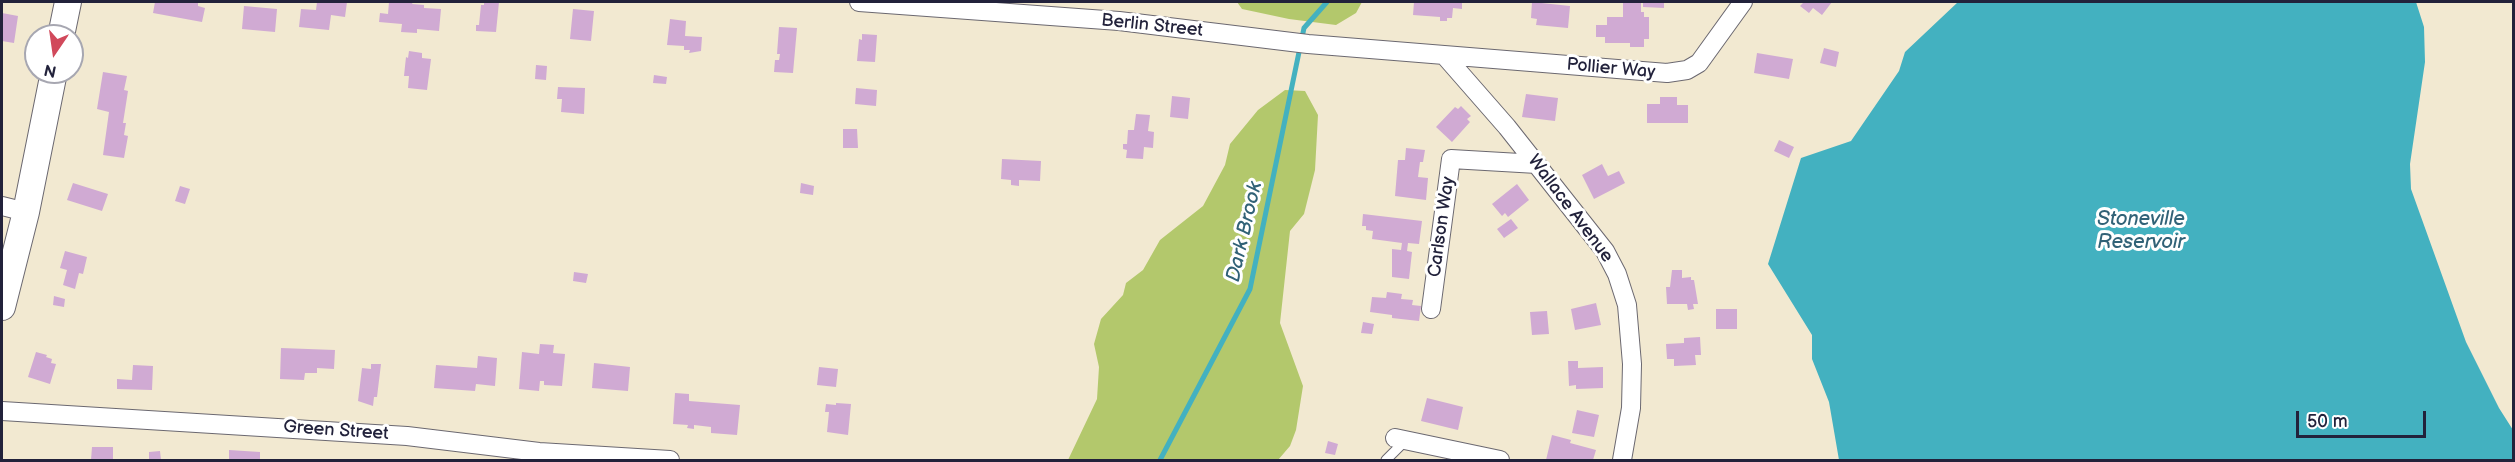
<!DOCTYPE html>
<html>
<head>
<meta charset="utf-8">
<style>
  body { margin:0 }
  #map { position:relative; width:2515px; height:462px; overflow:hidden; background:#f2e9d1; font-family:"Balsamiq Sans",sans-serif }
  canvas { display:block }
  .frame { position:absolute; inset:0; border:3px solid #22223b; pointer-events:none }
  .north { position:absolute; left:24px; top:24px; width:60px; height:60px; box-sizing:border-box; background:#fff; border:2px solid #a7a7b1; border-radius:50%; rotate:193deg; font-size:16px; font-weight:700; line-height:24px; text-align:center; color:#22223b }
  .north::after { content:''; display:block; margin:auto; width:21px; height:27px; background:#d1495b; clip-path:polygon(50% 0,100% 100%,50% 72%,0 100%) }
  .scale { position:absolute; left:2296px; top:411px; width:130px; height:27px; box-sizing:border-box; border:3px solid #22223b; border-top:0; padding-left:8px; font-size:18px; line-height:21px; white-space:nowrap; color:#22223b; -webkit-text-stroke:4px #fff; paint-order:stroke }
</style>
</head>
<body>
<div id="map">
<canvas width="2515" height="462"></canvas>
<div class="frame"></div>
<div class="north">N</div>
<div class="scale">50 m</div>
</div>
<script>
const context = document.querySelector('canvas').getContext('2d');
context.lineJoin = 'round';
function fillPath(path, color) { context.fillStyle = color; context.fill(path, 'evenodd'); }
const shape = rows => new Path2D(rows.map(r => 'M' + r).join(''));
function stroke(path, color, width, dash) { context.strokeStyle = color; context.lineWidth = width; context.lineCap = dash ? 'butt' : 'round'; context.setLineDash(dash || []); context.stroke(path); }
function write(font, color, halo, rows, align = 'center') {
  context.font = font + ' "Balsamiq Sans",sans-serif'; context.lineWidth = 6; context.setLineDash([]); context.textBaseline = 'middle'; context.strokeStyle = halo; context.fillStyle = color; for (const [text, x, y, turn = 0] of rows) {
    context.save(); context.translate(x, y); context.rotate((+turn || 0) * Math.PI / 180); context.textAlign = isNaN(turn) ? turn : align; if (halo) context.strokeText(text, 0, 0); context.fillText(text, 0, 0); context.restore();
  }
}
fillPath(shape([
  [1237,2,1362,2,1356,13,1336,25,1289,19,1242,9],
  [1285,90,1305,91,1318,115,1315,170,1304,214,1290,231,1280,323,1303,386,1296,430,1290,446,1278,460,1068,460,1097,399,1099,367,1094,344,1101,319,1123,295,1126,283,1143,270,1160,240,1203,206,1225,165,1230,144,1258,110]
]), '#b3c86c');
fillPath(shape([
  [1958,2,2416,2,2424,27,2425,62,2410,164,2411,189,2466,342,2499,408,2513,430,2513,460,1839,460,1829,402,1812,359,1812,335,1768,264,1801,158,1851,141,1899,71,1905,52]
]), '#43b1c0');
stroke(shape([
  [1160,460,1250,289,1304,28,1327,2]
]), '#43b1c0', 5);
fillPath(shape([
  [155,2,198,2,198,6,205,8,202,22,153,13],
  [317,2,347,2,345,17,331,15,329,30,299,27,301,9,316,10],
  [389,2,413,2,412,4,424,5,424,8,441,9,439,31,417,29,417,33,401,32,402,24,379,22,380,13,388,14],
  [484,2,499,2,496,32,476,31,476,25,479,25,481,5,484,5],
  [1414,2,1462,2,1462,9,1453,8,1452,18,1447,18,1447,21,1440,21,1440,17,1413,15],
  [1532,2,1570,6,1568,28,1536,25,1537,19,1531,18],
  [1623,2,1641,2,1641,12,1644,12,1644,17,1649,17,1649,39,1644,39,1644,47,1630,47,1630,43,1605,43,1605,37,1596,37,1596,25,1607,25,1607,17,1623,17],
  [1643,2,1664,2,1664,8,1643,7],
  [1804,2,1832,2,1822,15,1813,8,1809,13,1800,6],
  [244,6,277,9,275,32,242,29],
  [573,9,594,11,591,41,570,39],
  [2,13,18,16,14,43,2,41],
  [670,19,686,21,685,36,702,37,701,51,689,53,690,50,684,50,684,46,667,45],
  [779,27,797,28,793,73,774,72,775,60,779,60,780,54,777,54],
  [862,34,877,35,875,62,857,61,859,39,862,40],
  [1824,48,1839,52,1836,67,1820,63],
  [409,51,422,53,422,58,431,59,427,90,408,88,409,76,404,76,406,57,408,58],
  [1757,53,1793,59,1789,79,1754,73],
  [536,65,547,66,546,80,535,79],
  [103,72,127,76,124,90,128,91,123,123,126,123,124,135,128,136,124,158,103,155,109,112,97,109],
  [654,75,667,77,666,84,653,83],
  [558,87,585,88,584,114,561,112,562,99,557,99],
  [856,88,877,90,876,106,855,104],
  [1526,94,1558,98,1555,121,1522,117],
  [1172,96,1190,98,1188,119,1170,117],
  [1660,97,1677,97,1677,105,1688,105,1688,123,1647,123,1647,104,1660,104],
  [1461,106,1471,116,1467,119,1470,122,1452,142,1436,127,1455,107,1458,109],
  [1136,114,1150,115,1148,131,1154,132,1153,148,1144,147,1143,159,1126,158,1127,150,1123,149,1123,144,1127,144,1128,130,1134,130],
  [843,129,857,129,858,148,843,148],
  [1779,140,1794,147,1789,158,1774,151],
  [1406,148,1425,150,1423,162,1420,162,1418,177,1428,178,1426,200,1395,196,1398,160,1405,160],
  [1002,159,1041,161,1040,181,1019,180,1019,186,1011,185,1011,180,1001,179],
  [1602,164,1608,176,1619,171,1625,183,1594,199,1582,175],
  [73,183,108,194,102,211,67,200],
  [801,183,814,186,813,195,800,193],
  [1517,184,1529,200,1508,217,1505,213,1502,216,1492,204],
  [180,186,190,189,185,204,175,201],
  [1363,214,1422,221,1419,244,1408,243,1407,251,1412,252,1409,279,1392,277,1392,249,1401,250,1402,243,1372,239,1373,231,1366,230,1366,226,1362,226],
  [1511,219,1518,228,1504,238,1497,229],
  [65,251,87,257,83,274,79,273,75,289,63,285,67,270,60,268],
  [1672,270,1682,270,1682,278,1691,277,1691,280,1694,280,1698,304,1693,304,1694,309,1688,310,1687,304,1667,304,1666,287,1670,287],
  [574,272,588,274,586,283,573,281],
  [1387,292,1402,294,1401,299,1413,300,1412,305,1421,306,1419,321,1392,318,1392,315,1370,312,1372,297,1386,298],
  [54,296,65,299,64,307,53,305],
  [1596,303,1601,325,1575,330,1571,309],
  [1716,309,1737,309,1737,329,1716,329],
  [1547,311,1549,334,1532,335,1530,312],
  [1363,322,1374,324,1372,334,1361,333],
  [1700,337,1701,355,1695,355,1696,365,1674,366,1674,359,1667,359,1666,344,1684,343,1684,338],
  [540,344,554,345,553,353,565,354,562,386,544,385,544,381,540,381,539,391,519,389,522,352,539,354],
  [281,348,335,350,334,369,317,368,317,373,305,373,304,380,280,379],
  [36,352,47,355,46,357,52,359,51,363,56,364,50,384,28,377],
  [478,356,497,358,495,386,476,384,475,391,434,388,436,365,477,368],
  [1568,361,1578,361,1578,368,1603,367,1603,388,1576,389,1576,385,1569,386],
  [594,363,630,367,628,391,592,388],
  [371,364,381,364,377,397,374,397,373,406,358,401,362,368,371,369],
  [133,365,153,366,152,390,117,389,117,379,132,380],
  [819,367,838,369,836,387,817,385],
  [675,393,689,394,689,401,740,405,737,435,711,433,711,427,694,425,694,429,687,428,688,425,673,424],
  [1427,398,1463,407,1458,430,1421,421],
  [836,403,851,404,848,435,827,432,829,412,825,412,826,404,836,405],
  [1577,410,1599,415,1594,437,1572,433],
  [1552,435,1571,440,1570,443,1596,450,1593,460,1546,460],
  [1328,441,1338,444,1335,455,1325,453],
  [92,447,113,447,113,460,91,460],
  [229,450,260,452,260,460,229,460],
  [160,451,161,460,149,460,149,452]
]), '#d0aad3');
const service = shape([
  [1386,460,1406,440]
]);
const minor = shape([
  [859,2,1119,21,1308,44,1667,73,1687,70,1699,63,1743,2],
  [1444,55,1507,127,1605,251,1617,274,1627,305,1632,364,1631,408,1622,460],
  [2,206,26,212],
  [1431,309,1451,159,1537,164],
  [2,411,407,436,539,452,670,460],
  [1395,438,1500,460]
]);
const secondary = shape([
  [61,36,68,2],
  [2,307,26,212,54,72]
]);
stroke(service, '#6b6870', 11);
stroke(minor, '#6b6870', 20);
stroke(secondary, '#6b6870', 28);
stroke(service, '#fff', 9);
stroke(minor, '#fff', 18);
stroke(secondary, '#fff', 26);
write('18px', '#22223b', '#fff', [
  ["Berlin Street",1152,26,6],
  ["Pollier Way",1611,69,5],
  ["Wallace Avenue",1570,209,53],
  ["Carlson Way",1442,227,-82],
  ["Green Street",336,431,4]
]);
write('italic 20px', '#316277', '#fff', [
  ["Stoneville",2141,220],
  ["Reservoir",2141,243],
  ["Dark Brook",1245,232,-77]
]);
</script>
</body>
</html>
